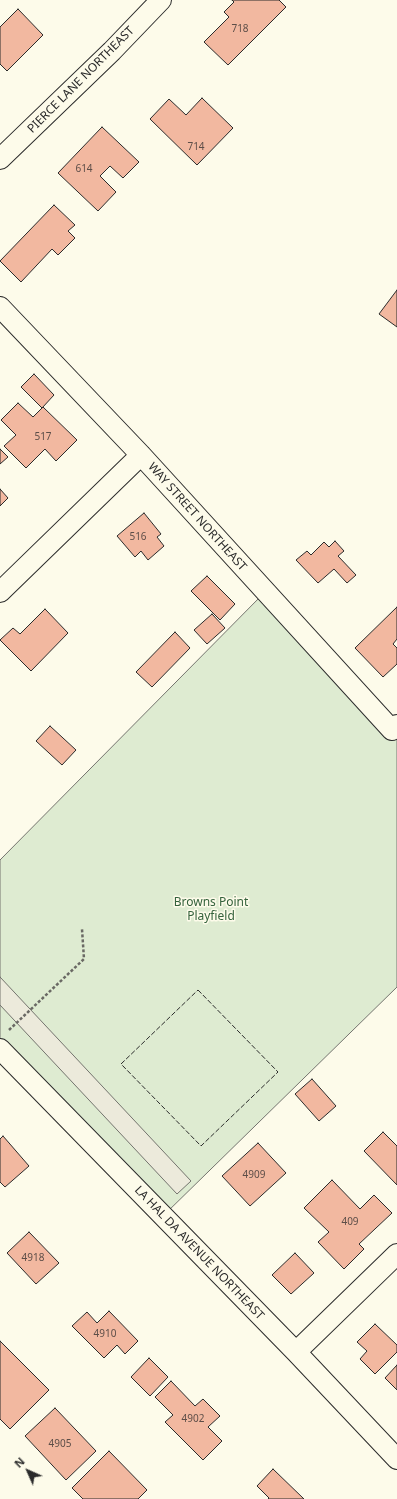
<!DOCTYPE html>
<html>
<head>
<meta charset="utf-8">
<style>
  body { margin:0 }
  #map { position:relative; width:397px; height:1499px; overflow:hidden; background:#fdfbea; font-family:"Noto Sans",sans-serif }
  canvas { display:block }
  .north { position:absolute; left:8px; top:1451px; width:40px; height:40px; -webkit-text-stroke:3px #fdfbea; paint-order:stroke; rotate:315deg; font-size:11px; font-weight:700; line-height:16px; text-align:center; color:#2b2b2b }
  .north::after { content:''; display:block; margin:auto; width:14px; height:18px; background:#2b2b2b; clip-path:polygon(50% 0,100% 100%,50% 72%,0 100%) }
</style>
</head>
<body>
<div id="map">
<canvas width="397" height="1499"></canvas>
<div class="north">N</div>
</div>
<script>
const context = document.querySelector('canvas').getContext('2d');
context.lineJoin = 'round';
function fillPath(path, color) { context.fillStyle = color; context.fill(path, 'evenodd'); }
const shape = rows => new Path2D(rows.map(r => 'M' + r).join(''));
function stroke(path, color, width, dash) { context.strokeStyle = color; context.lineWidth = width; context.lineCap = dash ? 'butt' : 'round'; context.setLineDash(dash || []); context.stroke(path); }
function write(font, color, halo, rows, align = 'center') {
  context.font = font + ' "Noto Sans",sans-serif'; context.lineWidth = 3; context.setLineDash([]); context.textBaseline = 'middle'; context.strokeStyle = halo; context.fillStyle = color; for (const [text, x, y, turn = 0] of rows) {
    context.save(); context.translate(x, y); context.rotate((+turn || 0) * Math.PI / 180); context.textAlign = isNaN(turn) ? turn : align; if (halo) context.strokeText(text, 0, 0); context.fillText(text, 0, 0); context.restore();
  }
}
const green = shape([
  [265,592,397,735,397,987,163,1216,0,1049,0,860,265,592]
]);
fillPath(green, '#deebd1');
stroke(green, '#74746e', 1);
const parking = shape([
  [0,977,191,1181,177,1194,0,1005,0,977]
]);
fillPath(parking, '#eceadb');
stroke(parking, '#74746e', 1);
const building = shape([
  [232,0,279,0,286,7,228,65,204,42,229,17,224,12,234,2,232,0],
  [18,9,43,35,7,71,0,64,0,27,18,9],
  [202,98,233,128,197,165,150,119,169,99,186,115,202,98],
  [102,127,139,162,123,178,110,166,100,176,116,192,98,211,58,173,102,127],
  [54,205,75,225,68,231,75,238,58,255,52,249,21,282,0,261,54,205],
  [397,290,397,327,379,314,397,290],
  [34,374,54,395,42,408,21,387,34,374],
  [18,403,33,417,43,407,77,440,56,461,45,449,26,468,4,446,16,435,1,420,18,403],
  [0,449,8,457,0,464,0,449],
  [0,489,8,498,0,506,0,489],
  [144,513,161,534,157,537,164,546,148,560,141,551,135,557,117,536,144,513],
  [335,541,344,551,338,556,356,575,347,583,334,569,318,583,296,560,307,551,311,555,324,542,329,547,335,541],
  [207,576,235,604,220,620,191,591,207,576],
  [397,607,397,639,393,644,397,648,397,664,383,677,355,648,397,607],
  [45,609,68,633,31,671,0,640,13,628,20,634,45,609],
  [212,614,225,628,207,644,194,630,212,614],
  [175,632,190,648,152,687,136,672,175,632],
  [50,726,76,750,62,765,36,741,50,726],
  [312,1079,336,1106,319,1121,295,1094,312,1079],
  [383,1132,397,1146,397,1185,364,1151,383,1132],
  [3,1136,29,1166,5,1187,0,1182,0,1139,3,1136],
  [258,1143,286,1173,250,1206,222,1176,258,1143],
  [332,1180,360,1209,374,1195,392,1213,359,1244,364,1249,344,1269,318,1242,329,1232,304,1208,332,1180],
  [29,1232,59,1263,36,1284,7,1253,29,1232],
  [295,1253,314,1273,291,1294,272,1275,295,1253],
  [109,1311,138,1341,125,1354,117,1345,104,1358,72,1326,87,1312,97,1323,109,1311],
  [375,1324,397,1345,397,1352,375,1374,360,1359,367,1351,357,1342,375,1324],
  [0,1341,49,1390,10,1429,0,1419,0,1341],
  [149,1358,168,1377,150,1396,131,1377,149,1358],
  [397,1365,397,1390,385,1378,397,1365],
  [171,1381,195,1406,203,1399,220,1416,208,1427,222,1441,203,1460,165,1422,173,1415,155,1397,171,1381],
  [55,1408,96,1451,66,1480,25,1436,55,1408],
  [109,1451,147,1490,138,1499,83,1499,72,1488,109,1451],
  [273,1469,304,1499,268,1499,269,1498,257,1486,273,1469]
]);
fillPath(building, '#f2b8a0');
stroke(building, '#2b2b2b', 1);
const minor = shape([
  [0,159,112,51,161,0],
  [0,307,141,455,392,730,397,725],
  [0,592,141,455],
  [0,1049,296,1352,397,1459],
  [296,1352,397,1254]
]);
stroke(minor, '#2b2b2b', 22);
stroke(shape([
  [9,1030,84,959,82,929]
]), '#6a6964', 2.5, [3, 2]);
stroke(minor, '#fdfbea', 20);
stroke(shape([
  [198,990,278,1072,201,1146,121,1064,198,990]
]), '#2b2b2b', 1, [5, 2]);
write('10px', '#5d4e48', null, [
  ["718",240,29],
  ["714",196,147],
  ["614",84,169],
  ["517",43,437],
  ["516",138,537],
  ["4909",254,1175],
  ["409",350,1222],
  ["4918",33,1258],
  ["4910",105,1334],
  ["4902",193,1419],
  ["4905",60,1444]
]);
write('12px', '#2b2b2b', '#fdfbea', [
  ["PIERCE LANE NORTHEAST",81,80,-45],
  ["WAY STREET NORTHEAST",197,517,48],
  ["LA HAL DA AVENUE NORTHEAST",199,1253,46]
]);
write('12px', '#34623c', '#fdfbea', [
  ["Browns Point",211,903],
  ["Playfield",211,917]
]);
</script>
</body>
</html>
